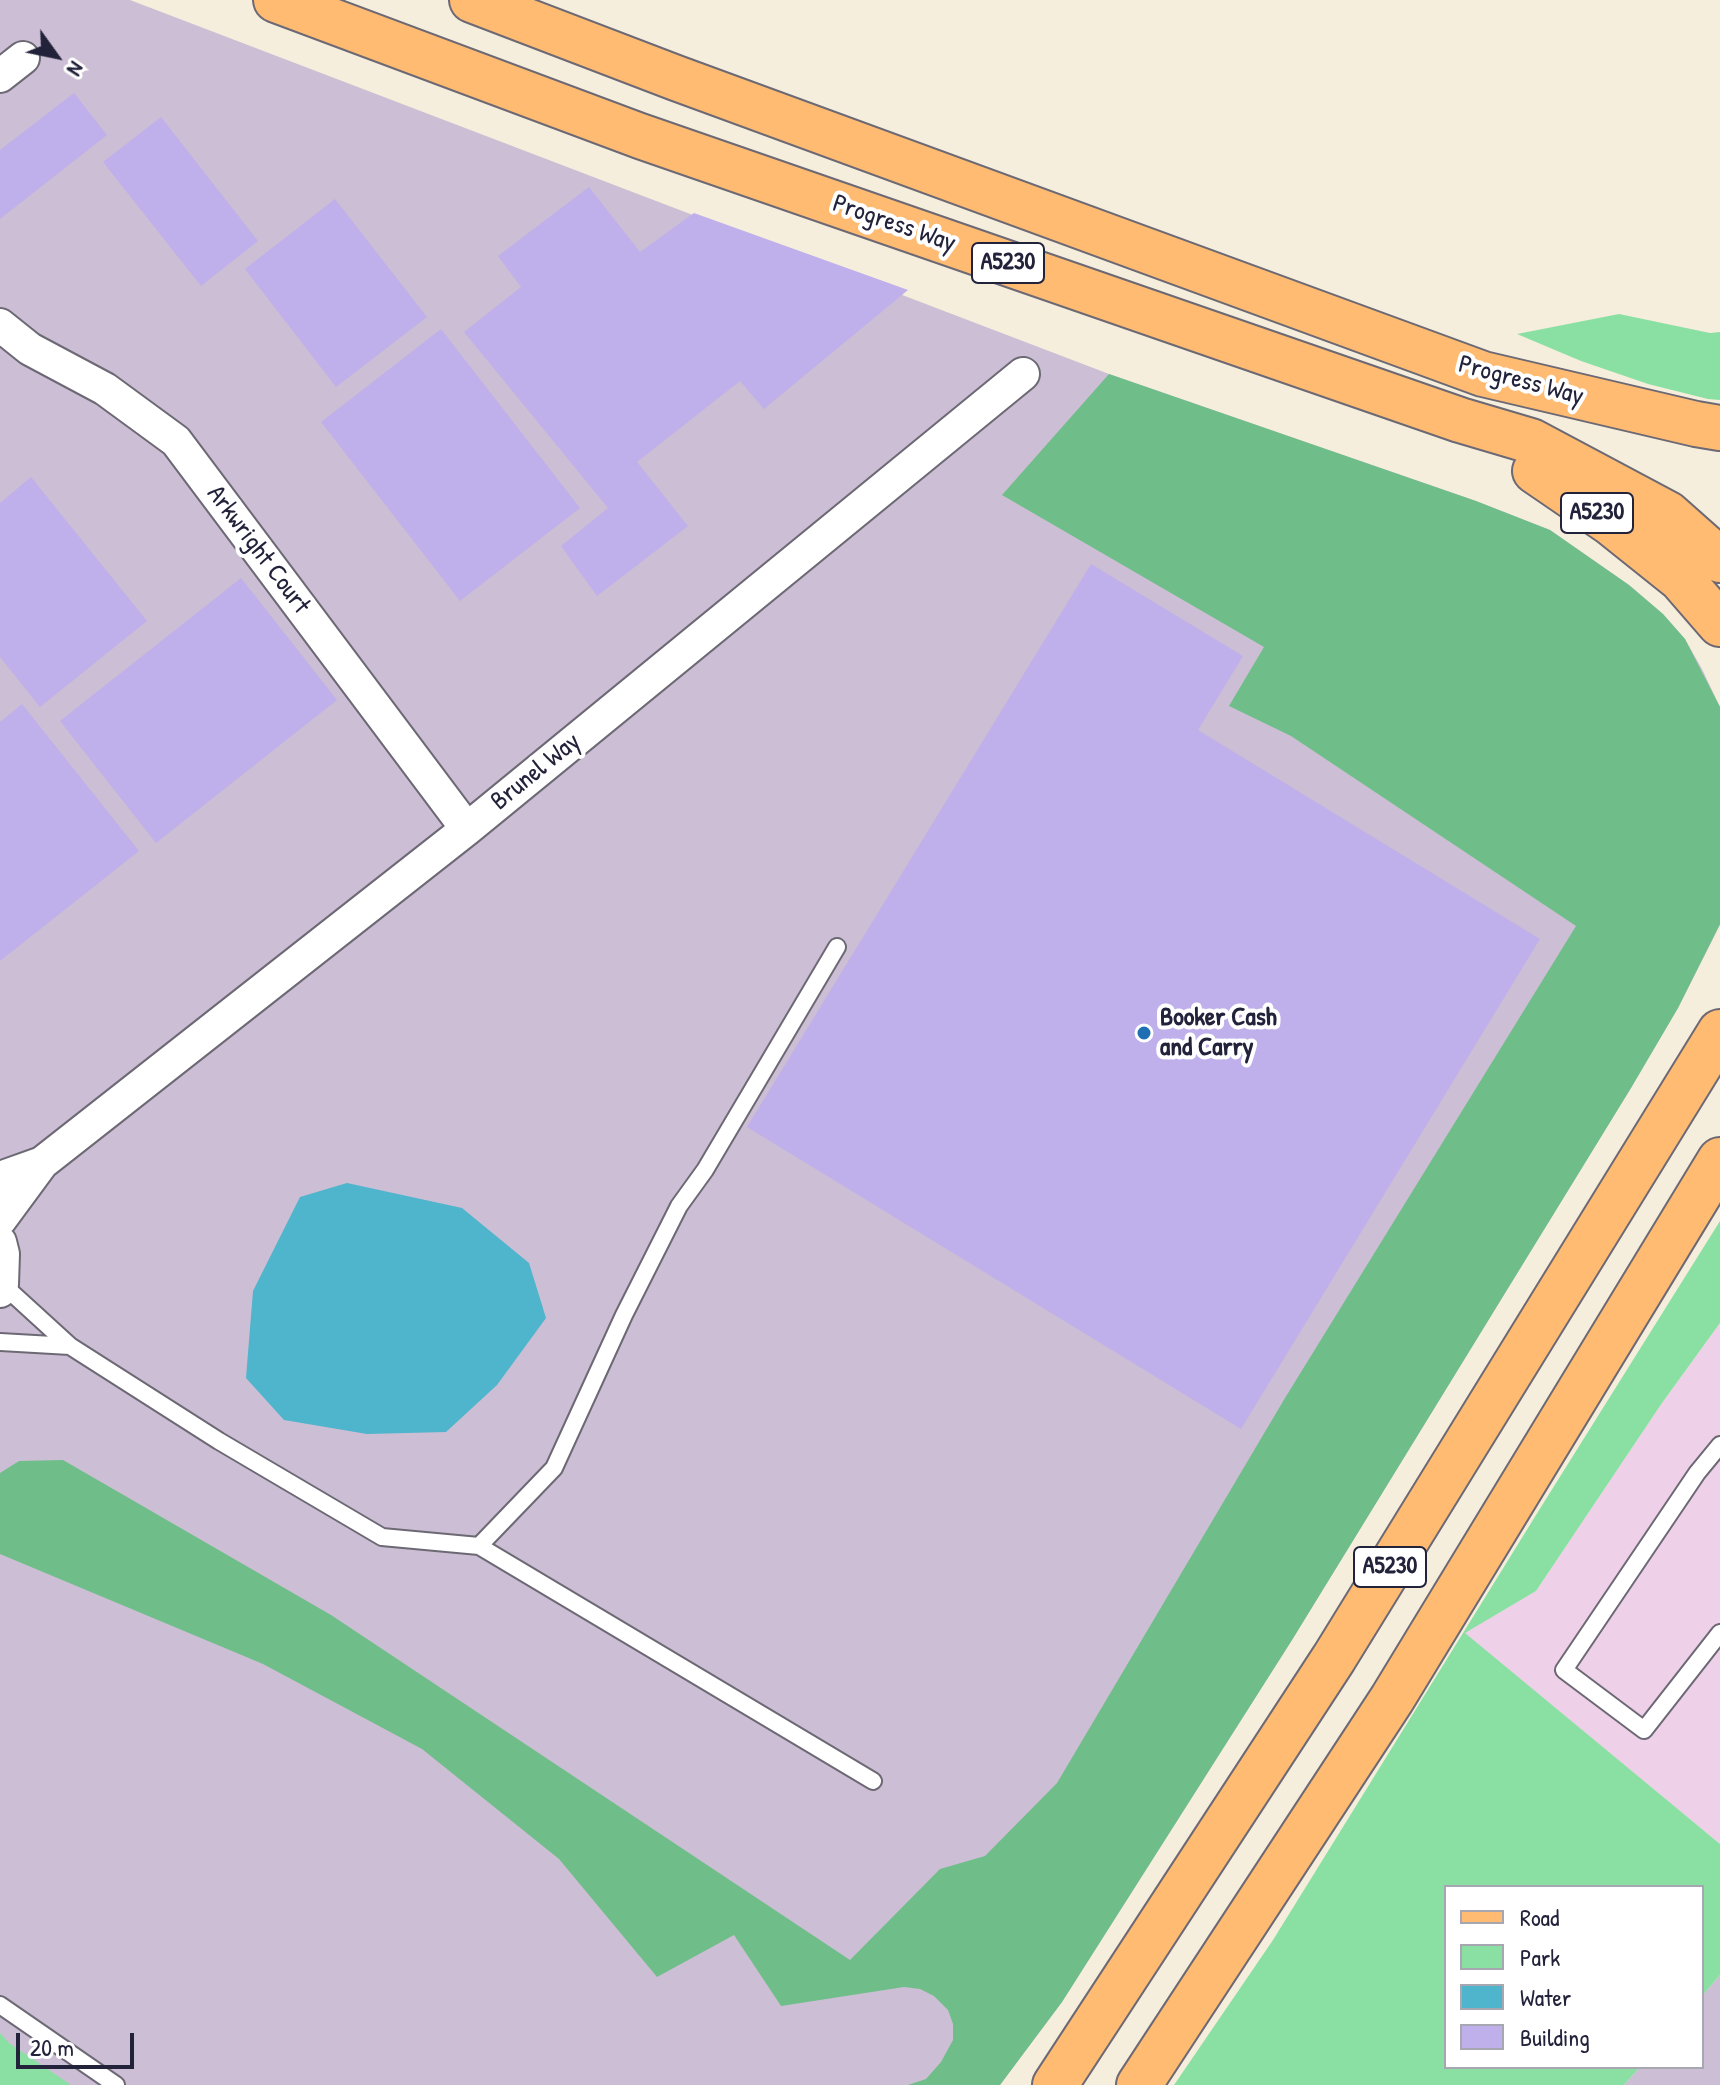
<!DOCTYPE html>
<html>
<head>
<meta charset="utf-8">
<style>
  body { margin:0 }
  #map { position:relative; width:1720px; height:2085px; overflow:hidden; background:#f5eedd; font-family:"Patrick Hand",sans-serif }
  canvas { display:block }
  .legend { position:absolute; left:1444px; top:1885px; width:260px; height:184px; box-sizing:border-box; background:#fff; border:2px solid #a7a7b1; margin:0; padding:10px 14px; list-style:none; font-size:24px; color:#22223b }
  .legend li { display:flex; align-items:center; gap:16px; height:40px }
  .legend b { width:40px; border:2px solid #a7a7b1 }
  .north { position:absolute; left:16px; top:16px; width:80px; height:80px; -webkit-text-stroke:6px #fff; paint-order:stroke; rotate:123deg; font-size:22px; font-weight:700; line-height:32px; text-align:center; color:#22223b }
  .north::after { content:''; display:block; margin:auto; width:28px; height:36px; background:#22223b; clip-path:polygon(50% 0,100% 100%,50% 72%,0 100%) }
  .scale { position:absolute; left:16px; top:2033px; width:118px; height:36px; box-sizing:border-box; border:4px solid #22223b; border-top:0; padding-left:10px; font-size:24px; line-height:28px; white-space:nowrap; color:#22223b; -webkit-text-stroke:6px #fff; paint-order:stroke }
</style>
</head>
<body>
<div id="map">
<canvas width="1720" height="2085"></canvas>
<ul class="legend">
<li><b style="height:10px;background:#ffbb71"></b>Road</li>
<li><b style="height:22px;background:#8ae0a3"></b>Park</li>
<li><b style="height:22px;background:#4eb5cc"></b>Water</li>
<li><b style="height:22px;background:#bfb0eb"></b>Building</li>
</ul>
<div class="north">N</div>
<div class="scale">20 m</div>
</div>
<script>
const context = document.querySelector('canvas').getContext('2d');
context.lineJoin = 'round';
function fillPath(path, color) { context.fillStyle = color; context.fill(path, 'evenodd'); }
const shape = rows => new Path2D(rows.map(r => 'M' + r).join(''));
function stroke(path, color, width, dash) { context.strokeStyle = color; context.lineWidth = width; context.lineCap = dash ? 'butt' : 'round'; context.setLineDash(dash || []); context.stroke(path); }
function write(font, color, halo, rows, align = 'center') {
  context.font = font + ' "Patrick Hand",sans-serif'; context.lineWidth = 8; context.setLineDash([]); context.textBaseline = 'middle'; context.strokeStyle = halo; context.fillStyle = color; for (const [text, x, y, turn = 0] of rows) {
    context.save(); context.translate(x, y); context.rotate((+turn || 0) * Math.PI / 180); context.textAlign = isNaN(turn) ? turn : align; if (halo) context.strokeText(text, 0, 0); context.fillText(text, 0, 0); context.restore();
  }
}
fillPath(shape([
  [1720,1323,1720,1844,1464,1633,1536,1591,1662,1403]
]), '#eed0e8');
fillPath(shape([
  [0,0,130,0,1109,374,1476,501,1550,530,1629,585,1663,614,1685,639,1702,669,1720,707,1720,925,1678,1008,1631,1088,1292,1640,1062,2002,1000,2085,0,2085],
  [1720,1975,1720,2085,1624,2085,1640,2067,1702,2067,1702,1996]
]), '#ccbed4');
fillPath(shape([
  [1619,314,1710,333,1720,332,1720,400,1708,399,1648,384,1581,361,1517,334],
  [1720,1221,1720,1323,1662,1403,1536,1591,1465,1633,1720,1844,1720,1975,1702,1996,1702,1887,1446,1887,1446,2067,1640,2067,1624,2085,1174,2085,1273,1940,1541,1507],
  [0,2033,9,2043,71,2085,0,2085]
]), '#8ae0a3');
fillPath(shape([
  [1109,374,1476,501,1550,530,1629,585,1663,614,1685,639,1720,707,1720,924,1678,1008,1631,1088,1292,1640,1062,2002,1000,2085,908,2085,926,2079,941,2062,953,2040,953,2024,948,2010,934,1996,920,1989,904,1987,781,2006,734,1935,657,1977,559,1859,422,1749,263,1664,0,1554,0,1473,19,1461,63,1460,331,1615,850,1960,940,1869,985,1856,1057,1783,1285,1398,1576,926,1291,736,1229,706,1264,647,1002,495]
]), '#6fbe89');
fillPath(shape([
  [347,1183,462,1208,529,1263,546,1318,497,1385,446,1432,367,1434,284,1420,246,1378,253,1291,300,1197]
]), '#4eb5cc');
fillPath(shape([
  [74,93,107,135,0,219,0,150],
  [161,117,258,241,201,286,103,162],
  [589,187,640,252,694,213,908,290,764,409,740,381,637,462,688,526,597,596,561,546,608,508,464,332,521,287,498,256],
  [335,199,427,317,336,387,245,269],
  [441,329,580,508,460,601,321,422],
  [31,477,147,621,40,707,0,657,0,503],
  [1091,564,1243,656,1198,730,1540,939,1241,1429,747,1127],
  [241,578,337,700,156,843,60,721],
  [22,704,139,851,0,961,0,722]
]), '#bfb0eb');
const service = shape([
  [2,1284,70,1346,219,1441,382,1537,479,1546,554,1468,624,1315,679,1206,705,1170,837,947],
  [0,1342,70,1346],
  [1720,1445,1697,1473,1564,1670,1644,1730,1720,1633],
  [479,1546,873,1781],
  [0,2005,116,2085]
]);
const minor = shape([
  [0,76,23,58],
  [0,325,30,349,105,389,176,441,467,829],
  [0,1178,42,1163],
  [0,1220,42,1163,467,829,1023,374],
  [0,1242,3,1254,2,1284,0,1291]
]);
const primary = shape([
  [276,0,640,136,1460,420,1531,441,1668,514,1720,560],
  [472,0,676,78,1483,374,1696,424,1720,428],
  [1535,471,1611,523,1681,579,1720,624],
  [1055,2085,1334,1658,1720,1032],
  [1139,2085,1392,1699,1720,1160]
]);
stroke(service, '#6c6974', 20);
stroke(minor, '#6c6974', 36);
stroke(primary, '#6c6974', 48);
stroke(service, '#fff', 16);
stroke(minor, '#fff', 32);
stroke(primary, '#ffbb71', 44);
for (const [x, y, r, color] of [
  [1144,1033,8,"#1f6fb2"]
]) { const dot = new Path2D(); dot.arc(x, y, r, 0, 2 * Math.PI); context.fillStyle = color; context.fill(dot); stroke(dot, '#fff', 3); }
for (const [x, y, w] of [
  [1008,263,72],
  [1597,513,72],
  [1390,1567,72]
]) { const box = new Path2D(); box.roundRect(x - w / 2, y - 20, w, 40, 6); context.fillStyle = '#fff'; context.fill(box); stroke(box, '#22223b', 2); }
write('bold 24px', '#22223b', null, [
  ["A5230",1008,263],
  ["A5230",1597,513],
  ["A5230",1390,1567]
]);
write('26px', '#22223b', '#fff', [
  ["Progress Way",894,224,19],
  ["Progress Way",1521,381,15],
  ["Arkwright Court",258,550,53],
  ["Brunel Way",536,772,-39]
]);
write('bold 26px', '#22223b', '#fff', [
  ["Booker Cash",1160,1018],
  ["and Carry",1160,1048]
], 'left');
</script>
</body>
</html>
